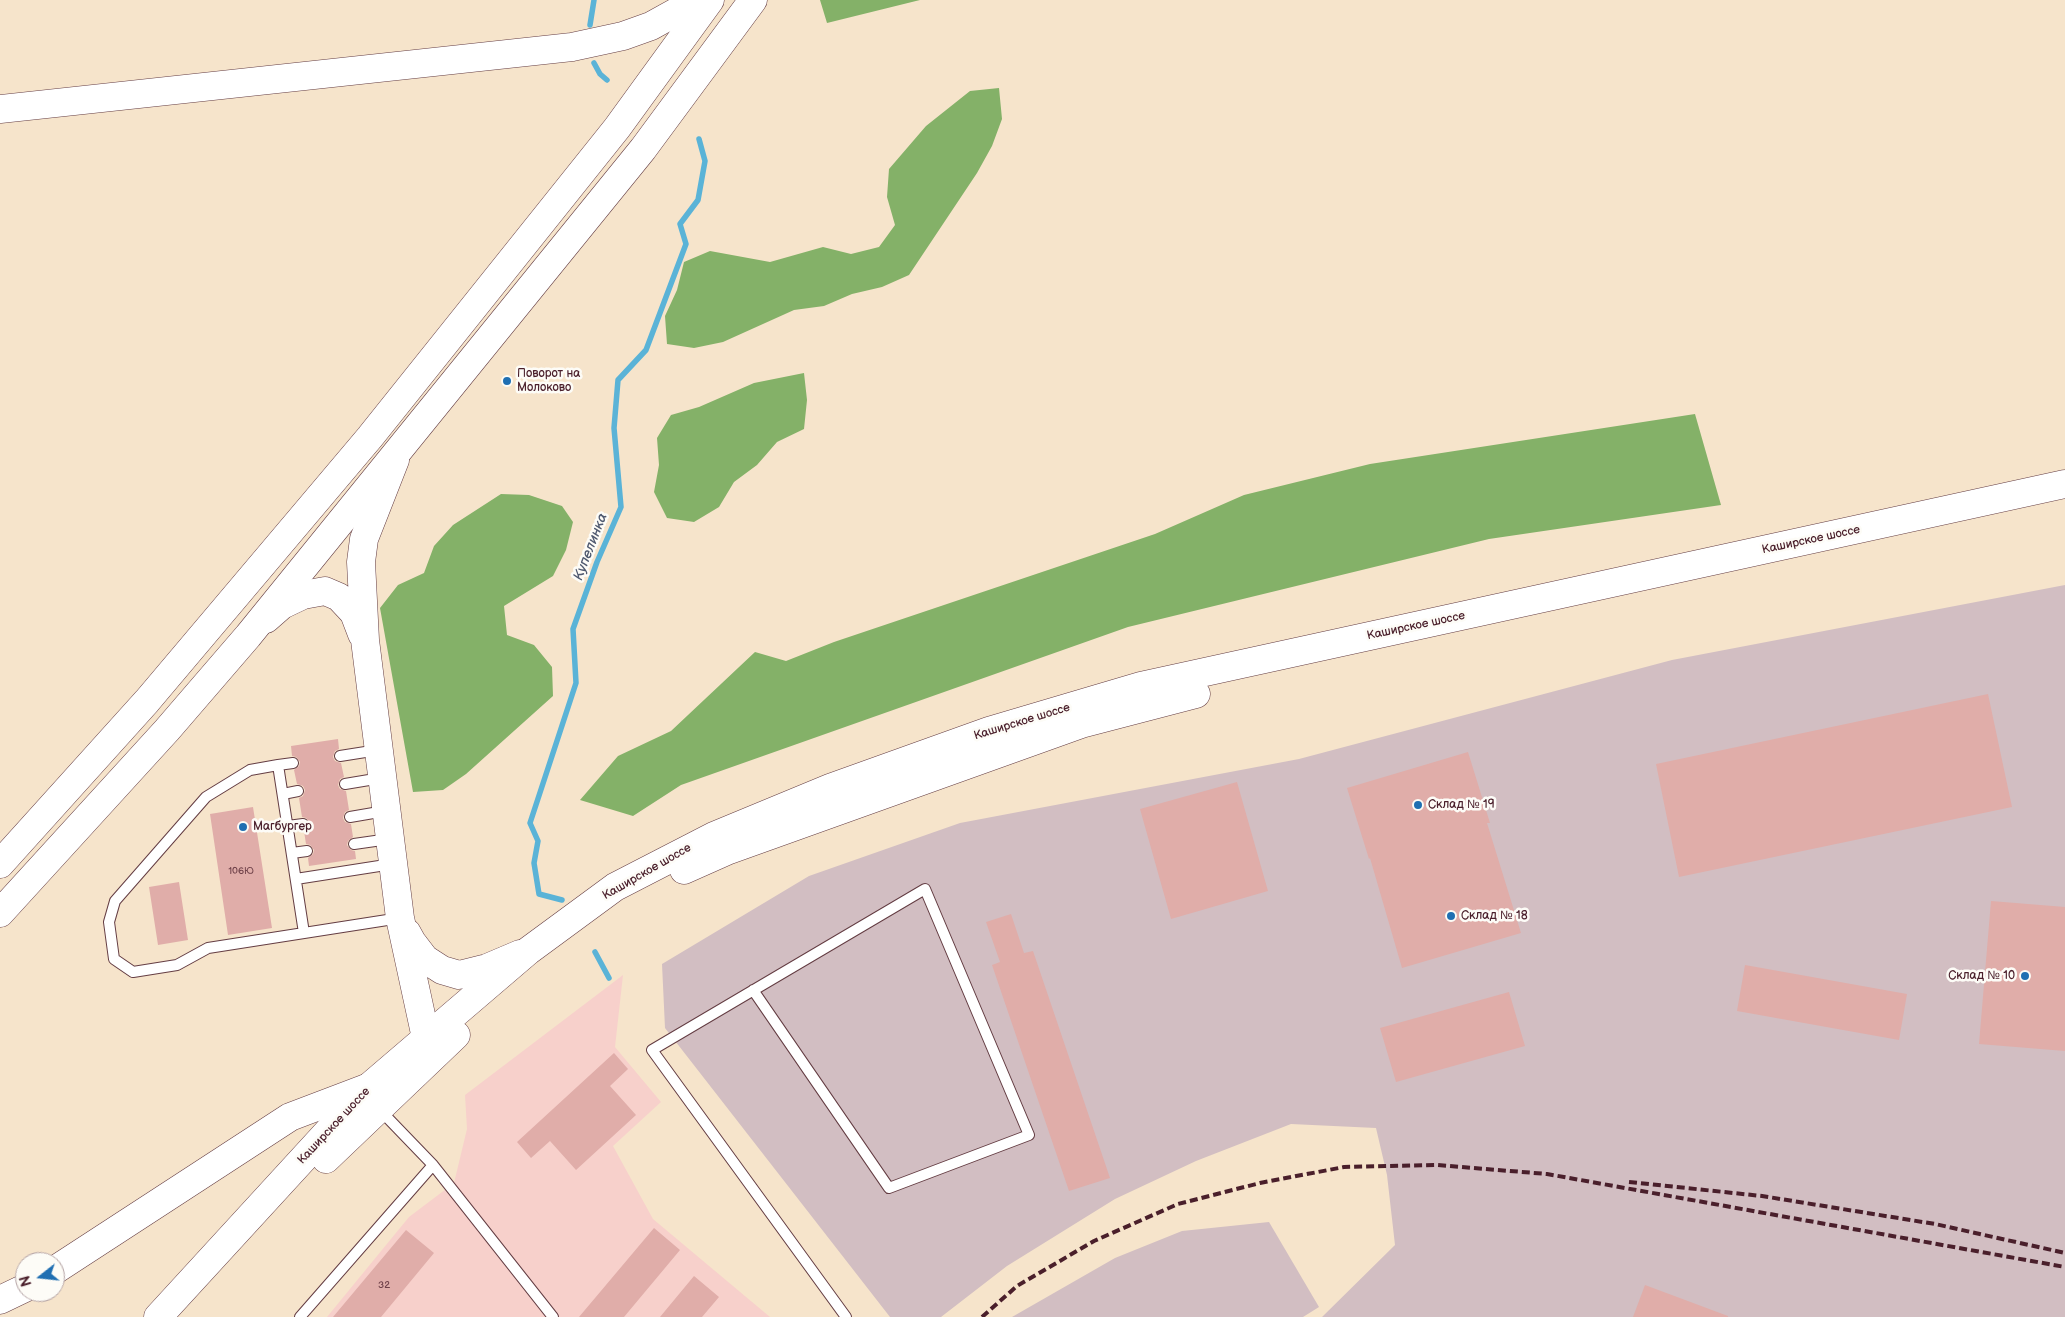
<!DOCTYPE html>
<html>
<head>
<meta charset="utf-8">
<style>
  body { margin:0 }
  #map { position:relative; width:2065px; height:1317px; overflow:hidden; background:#f6e4cb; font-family:"Balsamiq Sans",sans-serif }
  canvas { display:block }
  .north { position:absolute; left:15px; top:1252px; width:50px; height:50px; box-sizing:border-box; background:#fdfcf7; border:1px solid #b5a4a5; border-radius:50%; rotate:254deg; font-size:14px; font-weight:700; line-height:20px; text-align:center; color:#4a1f2b }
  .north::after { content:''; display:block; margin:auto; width:18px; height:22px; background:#1f6fb2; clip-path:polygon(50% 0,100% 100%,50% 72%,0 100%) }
</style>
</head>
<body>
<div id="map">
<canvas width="2065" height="1317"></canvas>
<div class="north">N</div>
</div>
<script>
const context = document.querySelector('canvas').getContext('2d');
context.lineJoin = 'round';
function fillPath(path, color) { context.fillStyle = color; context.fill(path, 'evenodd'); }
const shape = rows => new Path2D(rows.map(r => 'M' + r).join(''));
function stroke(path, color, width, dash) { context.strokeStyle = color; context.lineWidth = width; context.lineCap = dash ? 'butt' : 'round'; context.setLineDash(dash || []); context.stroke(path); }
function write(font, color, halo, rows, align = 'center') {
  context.font = font + ' "Balsamiq Sans",sans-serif'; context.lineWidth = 5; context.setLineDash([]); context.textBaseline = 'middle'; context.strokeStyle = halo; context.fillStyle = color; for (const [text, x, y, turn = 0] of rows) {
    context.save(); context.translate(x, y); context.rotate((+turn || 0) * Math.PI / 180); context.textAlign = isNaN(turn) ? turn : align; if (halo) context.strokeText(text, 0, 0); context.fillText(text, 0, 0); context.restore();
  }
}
fillPath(shape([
  [623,975,615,1047,661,1102,613,1146,653,1219,770,1317,327,1317,409,1217,454,1183,467,1129,465,1095]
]), '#f7d0cb');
fillPath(shape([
  [2065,585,2065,1317,1322,1317,1395,1245,1387,1175,1376,1128,1291,1124,1196,1161,1115,1199,1007,1266,941,1317,890,1317,665,1028,662,964,809,876,960,823,1299,759,1672,660],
  [1269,1222,1319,1307,1303,1317,1012,1317,1115,1258,1182,1231]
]), '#d2bec2');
fillPath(shape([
  [820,0,920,0,827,23],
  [999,88,1002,119,992,146,977,173,909,275,882,287,852,294,824,306,794,310,723,342,694,348,667,344,665,316,677,290,684,262,710,251,770,262,823,247,851,254,879,247,895,225,887,197,889,169,926,126,970,91],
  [804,373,807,400,804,429,777,442,757,465,734,482,719,507,694,522,667,518,654,492,659,465,657,438,671,415,699,407,754,383],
  [1695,414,1721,505,1489,539,1128,627,681,785,633,816,580,800,618,756,671,731,755,652,786,661,834,642,1155,534,1244,495,1370,464],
  [501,494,529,495,562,506,573,522,566,550,553,576,504,606,507,635,534,645,552,667,553,696,466,774,443,790,413,792,380,608,398,585,424,573,434,546,453,525]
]), '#84b168');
stroke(shape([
  [590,25,594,0],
  [594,63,600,74,607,80],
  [562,900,539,894,534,863,538,841,530,823,576,683,573,629,597,562,621,507,614,428,618,380,646,350,686,244,680,224,698,200,705,161,699,139],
  [595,952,609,978]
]), '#5ab3d7', 5.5);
fillPath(shape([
  [1988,694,2012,807,1679,877,1656,764],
  [338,739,339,749,335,751,333,757,335,761,341,763,344,777,340,779,338,785,340,789,346,791,349,810,345,812,343,818,345,822,351,824,353,837,348,841,347,845,351,850,355,851,356,859,309,866,308,858,313,854,314,850,310,845,306,844,304,831,309,827,310,823,306,818,302,817,299,798,303,796,305,790,303,786,297,784,294,770,299,766,300,762,296,757,292,756,291,746],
  [1468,752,1490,823,1487,823,1521,933,1402,968,1370,858,1369,859,1347,788],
  [1237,782,1268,891,1171,919,1140,809],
  [253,807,272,928,228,935,210,814],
  [179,882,188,940,158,945,149,887],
  [1991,901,2065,907,2065,1051,1979,1044],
  [1011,914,1024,953,1033,951,1110,1178,1069,1191,992,965,1000,962,986,922],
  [1745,965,1907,994,1899,1040,1737,1011],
  [1509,992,1525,1046,1396,1082,1380,1028],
  [614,1053,628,1069,610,1086,636,1115,576,1170,550,1141,531,1158,517,1142],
  [654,1228,680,1250,624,1317,579,1317],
  [406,1230,434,1253,381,1317,333,1317],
  [694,1276,719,1297,702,1317,660,1317],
  [1645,1285,1728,1316,1728,1317,1633,1317]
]), '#e0ada9');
const lane = shape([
  [340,756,378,750],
  [293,763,278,765,304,933,400,918],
  [278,765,250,770,206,797,115,901,109,922,114,959,133,972,177,965,208,948,304,933],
  [345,784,381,778],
  [283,794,298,791],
  [350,817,385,811],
  [288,826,303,824],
  [354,844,389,839],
  [292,853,307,851],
  [296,879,392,864],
  [753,990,889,1188,1029,1135,925,889,652,1050,846,1317],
  [380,1110,433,1165,553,1317],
  [300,1317,433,1165]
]);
const secondary = shape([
  [0,109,572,47,623,36,651,26,678,11,691,0],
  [395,460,364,539,361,562,365,640,400,918,426,1038],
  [266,619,282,605,303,595,325,591,339,597,354,613,362,634],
  [407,933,412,942,425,959,442,970,459,975,487,968,520,954],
  [55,1270,290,1117,369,1087],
  [0,1300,25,1288]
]);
const primary = shape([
  [684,870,729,850,1081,724,1196,694],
  [326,1159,456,1035],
  [158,1317,369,1087,528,951,615,887,714,836,830,788,989,731,1141,686,2065,484]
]);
const highway = shape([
  [0,864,147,701,370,437,617,128,710,0],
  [0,913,167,730,248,636,643,149,753,0]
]);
stroke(lane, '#643d43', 12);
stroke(secondary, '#643d43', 29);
stroke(primary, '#643d43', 29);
stroke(highway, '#643d43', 29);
stroke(lane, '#fff', 10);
stroke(secondary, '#fff', 28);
stroke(primary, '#fff', 28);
stroke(highway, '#fff', 28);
stroke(shape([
  [1629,1182,1762,1196,1935,1224,2065,1253],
  [982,1317,1017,1286,1094,1241,1178,1204,1260,1183,1344,1167,1437,1165,1547,1174,2065,1267]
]), '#4a1f2b', 4, [8, 4]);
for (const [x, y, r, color] of [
  [507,381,5,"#1f6fb2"],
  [1418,805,5,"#1f6fb2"],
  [243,827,5,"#1f6fb2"],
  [1451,916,5,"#1f6fb2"],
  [2025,976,5,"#1f6fb2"]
]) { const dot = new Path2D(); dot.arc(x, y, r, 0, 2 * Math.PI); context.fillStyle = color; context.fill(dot); stroke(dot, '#fdfcf7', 2); }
write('10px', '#70424a', null, [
  ["106Ю",241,871],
  ["32",384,1285]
]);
write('12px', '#4a1f2b', '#fdfcf7', [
  ["Поворот на",517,374],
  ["Молоково",517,388],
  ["Склад № 19",1428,805],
  ["Магбургер",253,827],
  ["Склад № 18",1461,916],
  ["Склад № 10",2015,976,"right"]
], 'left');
write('12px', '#4a1f2b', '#fdfcf7', [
  ["Каширское шоссе",1811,540,-12],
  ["Каширское шоссе",1416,626,-12],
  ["Каширское шоссе",1022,722,-17],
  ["Каширское шоссе",647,872,-30],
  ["Каширское шоссе",334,1126,-47]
]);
write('italic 14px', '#505a70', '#fdfcf7', [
  ["Купелинка",591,547,-69]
]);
</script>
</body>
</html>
